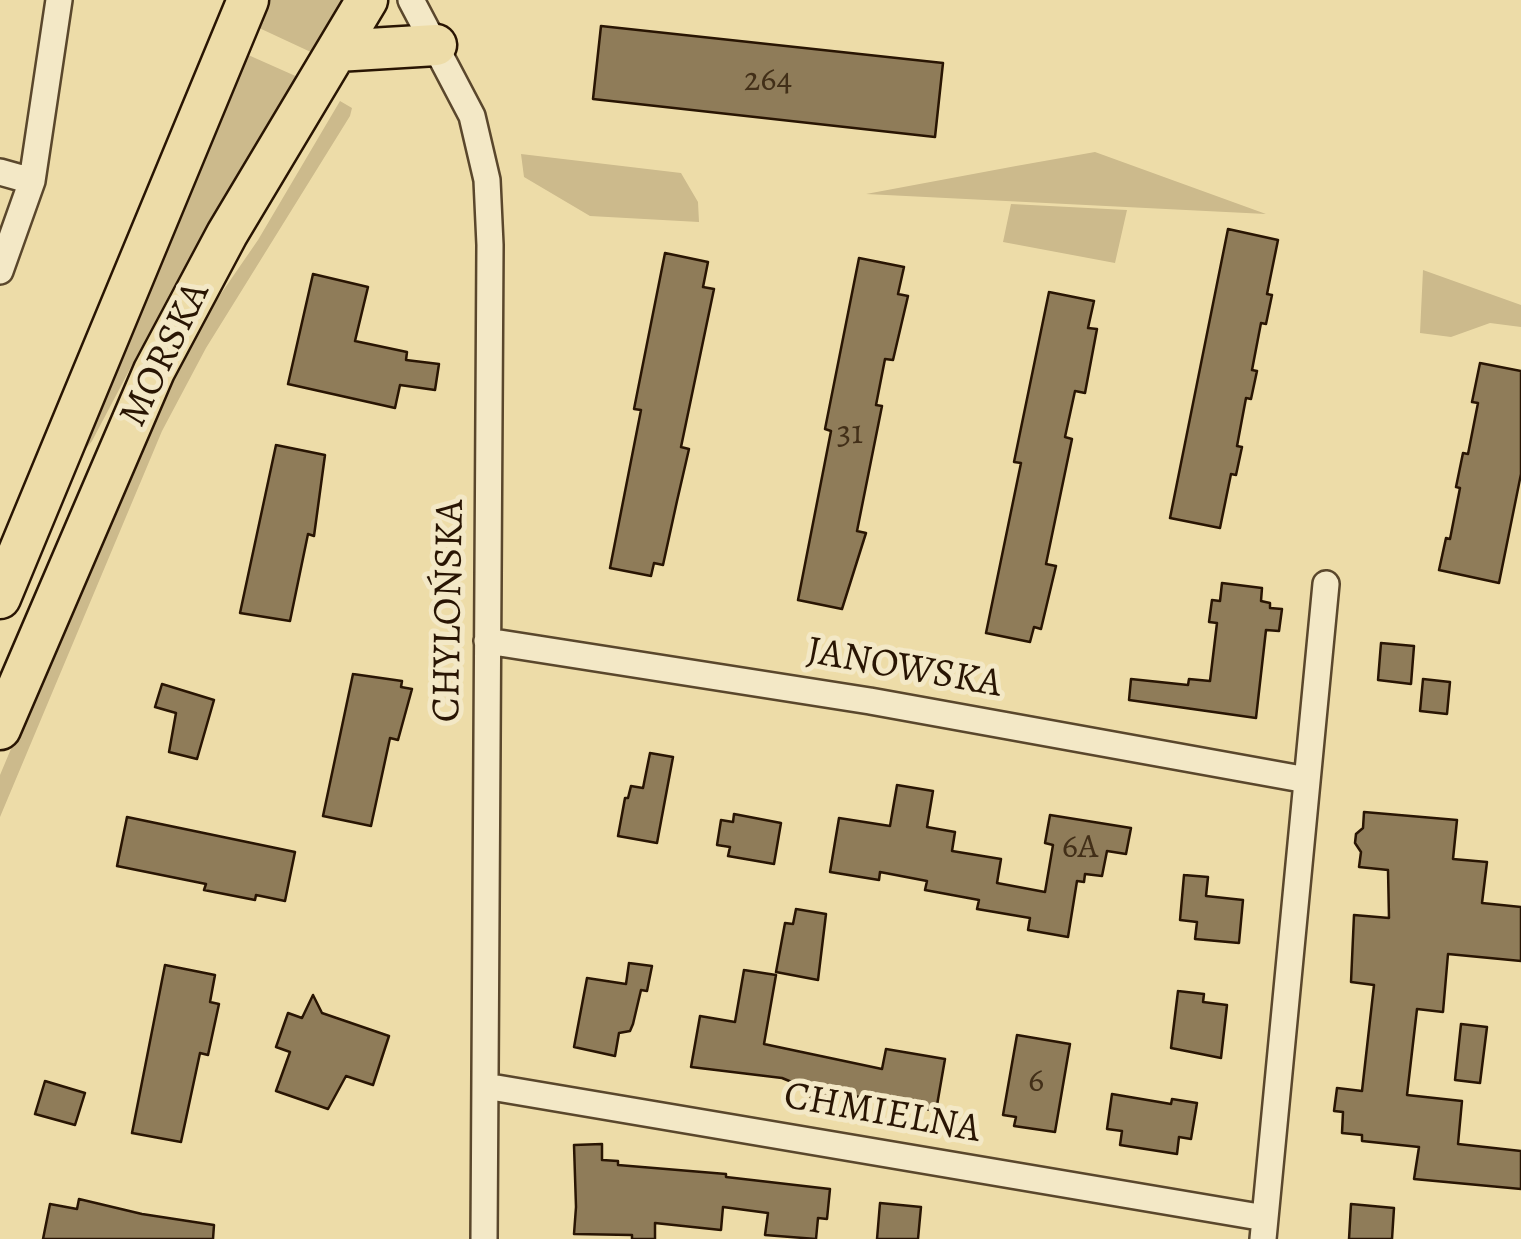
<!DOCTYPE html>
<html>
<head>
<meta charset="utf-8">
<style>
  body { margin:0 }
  canvas { display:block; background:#eddca8 }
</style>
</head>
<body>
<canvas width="1521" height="1239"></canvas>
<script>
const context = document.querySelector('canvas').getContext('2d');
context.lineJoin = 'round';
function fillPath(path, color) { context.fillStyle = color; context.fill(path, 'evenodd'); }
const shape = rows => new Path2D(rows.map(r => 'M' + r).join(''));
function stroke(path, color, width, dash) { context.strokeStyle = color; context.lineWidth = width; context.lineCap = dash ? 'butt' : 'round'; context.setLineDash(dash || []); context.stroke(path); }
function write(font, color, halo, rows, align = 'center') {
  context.font = font + ' Alegreya,serif'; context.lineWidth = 10; context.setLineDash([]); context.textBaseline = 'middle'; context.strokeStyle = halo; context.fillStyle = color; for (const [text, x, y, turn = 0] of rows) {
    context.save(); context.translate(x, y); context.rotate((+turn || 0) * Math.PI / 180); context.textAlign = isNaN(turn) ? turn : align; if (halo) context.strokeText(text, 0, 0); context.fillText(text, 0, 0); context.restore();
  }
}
fillPath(shape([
  [267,0,348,0,315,54,257,27],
  [246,54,300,78,170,293,92,441,81,455],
  [340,101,352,108,350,116,206,348,162,431,0,817,0,775,150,418,187,343,258,240],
  [1095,152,1266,214,866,194,1016,166],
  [521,154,681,173,698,202,699,222,590,216,524,177],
  [1011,204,1127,210,1115,263,1003,242],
  [1423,270,1521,305,1521,327,1490,323,1451,337,1420,333]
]), '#ccba8c');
const building = shape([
  [601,26,943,63,935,137,593,99,601,26],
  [1228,229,1278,240,1267,294,1272,295,1266,324,1261,323,1252,370,1257,371,1251,399,1246,398,1237,446,1242,447,1236,475,1231,474,1220,528,1170,518,1228,229],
  [665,253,708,262,703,287,714,289,681,447,689,449,677,501,663,565,654,563,651,576,610,568,641,410,634,409,665,253],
  [859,258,904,267,898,294,908,296,893,360,885,359,876,405,882,406,857,531,866,533,842,609,798,600,831,431,825,429,859,258],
  [313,274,368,287,355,341,407,352,406,360,439,364,435,390,400,385,395,408,288,384,313,274],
  [1049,292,1094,301,1088,328,1097,329,1085,393,1075,391,1065,437,1072,439,1046,564,1056,566,1041,629,1034,627,1030,642,986,633,1021,463,1014,462,1049,292],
  [1480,363,1521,371,1521,474,1499,583,1439,570,1446,538,1450,539,1460,488,1456,487,1463,453,1468,454,1478,403,1472,402,1480,363],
  [276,445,325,455,314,536,308,534,290,621,240,613,276,445],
  [1222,583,1262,588,1261,601,1270,603,1270,608,1282,609,1279,631,1266,630,1256,718,1129,700,1131,679,1188,685,1189,679,1210,681,1217,623,1209,622,1212,600,1220,601,1222,583],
  [1381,643,1414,646,1411,684,1378,680,1381,643],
  [353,674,402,681,401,687,412,689,398,740,390,738,371,826,323,816,353,674],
  [1423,679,1450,682,1447,714,1420,711,1423,679],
  [162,684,214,700,197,759,169,752,176,713,155,707,162,684],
  [650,753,673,757,657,843,618,836,625,798,628,798,631,786,643,788,650,753],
  [897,785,933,791,927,827,955,832,952,851,1001,859,997,883,1045,892,1053,845,1045,843,1050,815,1131,828,1126,854,1107,851,1102,876,1085,874,1084,882,1077,881,1068,937,1028,930,1030,918,977,909,979,900,925,890,927,881,880,872,879,880,830,872,839,818,890,826,897,785],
  [1364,812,1457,820,1453,859,1487,862,1482,903,1521,907,1521,961,1448,954,1443,1012,1417,1009,1407,1095,1462,1101,1458,1144,1521,1151,1521,1189,1414,1179,1419,1147,1362,1141,1362,1135,1342,1133,1343,1112,1334,1111,1337,1088,1362,1091,1374,985,1351,982,1354,915,1389,918,1388,870,1359,867,1361,852,1355,843,1356,834,1363,828,1364,812],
  [734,814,781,823,774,864,728,856,730,847,717,845,721,820,733,822,734,814],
  [127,817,295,852,285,901,256,895,255,900,204,890,206,884,117,866,127,817],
  [1184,875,1208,877,1206,896,1243,900,1239,943,1195,939,1197,922,1180,920,1184,875],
  [796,909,826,914,818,980,776,972,785,923,793,924,796,909],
  [629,963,652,966,647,991,641,990,633,1024,630,1031,619,1033,615,1056,574,1047,587,978,626,984,629,963],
  [165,965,215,975,210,1002,219,1004,208,1055,200,1053,181,1142,132,1133,165,965],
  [744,970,776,975,764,1044,882,1069,886,1049,945,1059,936,1111,832,1092,816,1105,804,1087,782,1078,691,1067,700,1016,735,1022,744,970],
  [1178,991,1204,994,1203,1002,1227,1005,1221,1058,1171,1048,1178,991],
  [313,995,322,1013,389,1036,373,1085,346,1076,328,1109,276,1091,290,1052,276,1047,288,1013,302,1018,313,995],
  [1461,1024,1487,1027,1480,1083,1455,1080,1461,1024],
  [1017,1035,1070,1044,1055,1132,1014,1126,1016,1117,1003,1115,1017,1035],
  [45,1081,85,1093,75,1125,35,1114,45,1081],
  [1112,1094,1171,1104,1172,1099,1197,1103,1191,1139,1179,1137,1177,1154,1120,1145,1122,1131,1107,1129,1112,1094],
  [602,1144,602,1160,618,1161,618,1165,726,1174,726,1177,830,1189,827,1219,818,1218,816,1239,765,1235,768,1213,723,1207,721,1230,655,1223,655,1239,632,1239,632,1235,574,1234,576,1207,574,1145,602,1144],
  [79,1199,142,1214,214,1225,213,1239,43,1239,50,1204,77,1209,79,1199],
  [880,1203,921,1207,918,1239,877,1239,880,1203],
  [1351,1204,1394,1208,1392,1239,1349,1239,1351,1204]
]);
fillPath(building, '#8f7c59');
stroke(building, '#291503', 2.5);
const minor = shape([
  [411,0,472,116,487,180,490,245,484,1239],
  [0,172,32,181],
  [0,271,32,181,59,0],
  [487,641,870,701,1307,780],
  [485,1086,1265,1218],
  [1263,1239,1326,584]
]);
const primary = shape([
  [337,51,436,45],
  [0,598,248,0],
  [0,729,154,371,227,234,367,0]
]);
stroke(minor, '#5a472c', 30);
stroke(primary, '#291503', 45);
stroke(minor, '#f3e8c6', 25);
stroke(primary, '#eddca8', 40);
write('35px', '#422f18', null, [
  ["264",768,81],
  ["31",850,434],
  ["6A",1080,848],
  ["6",1036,1082]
]);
write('40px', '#291503', '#f3e8c6', [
  ["MORSKA",166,355,-64],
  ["CHYLOŃSKA",450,611,-89],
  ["JANOWSKA",904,669,10],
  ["CHMIELNA",882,1114,10]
]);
</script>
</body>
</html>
